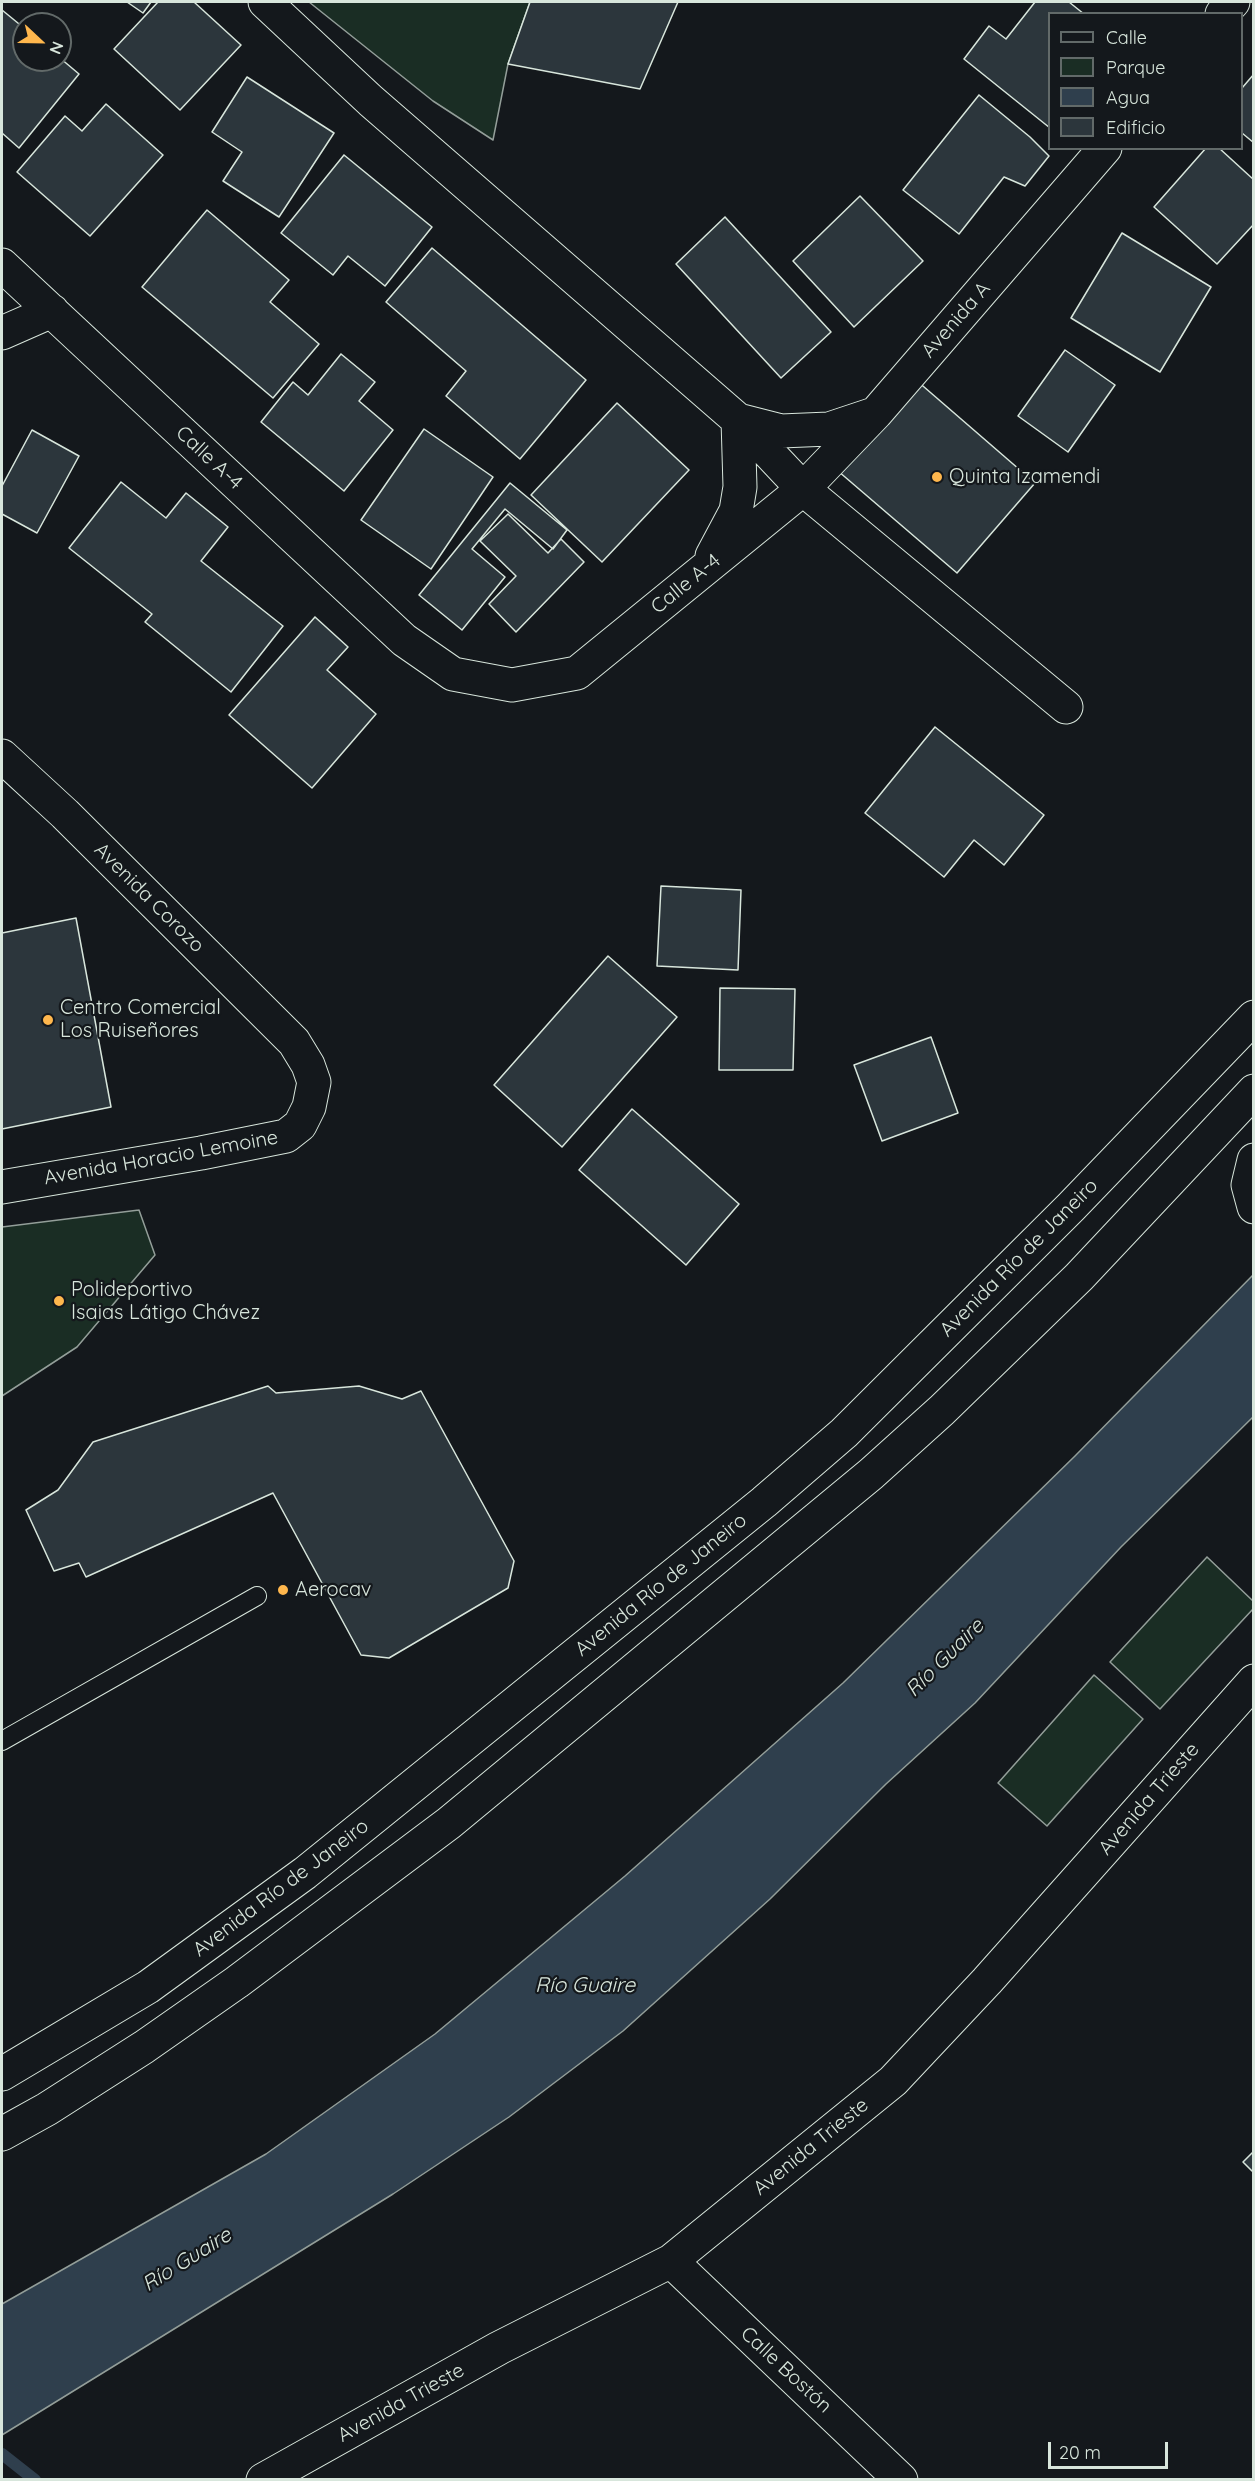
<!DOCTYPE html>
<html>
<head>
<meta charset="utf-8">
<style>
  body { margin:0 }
  #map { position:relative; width:1255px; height:2481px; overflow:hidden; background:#14181c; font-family:Quicksand,sans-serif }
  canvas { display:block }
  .frame { position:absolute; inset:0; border:3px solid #d8e6dc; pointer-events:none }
  .legend { position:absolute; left:1048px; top:12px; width:195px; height:138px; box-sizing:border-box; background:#14181c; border:2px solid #626a69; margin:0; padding:8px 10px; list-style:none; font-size:18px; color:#d8e6dc }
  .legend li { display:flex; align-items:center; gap:12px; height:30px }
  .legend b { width:30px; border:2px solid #626a69 }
  .north { position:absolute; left:12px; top:12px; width:60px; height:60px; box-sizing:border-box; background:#14181c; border:2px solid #626a69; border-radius:50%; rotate:112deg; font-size:16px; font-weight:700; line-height:24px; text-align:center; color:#d8e6dc }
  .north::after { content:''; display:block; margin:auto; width:21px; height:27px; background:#ffb74d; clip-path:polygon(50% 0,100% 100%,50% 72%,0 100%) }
  .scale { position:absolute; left:1048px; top:2442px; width:120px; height:27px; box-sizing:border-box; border:3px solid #d8e6dc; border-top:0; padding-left:8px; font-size:18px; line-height:21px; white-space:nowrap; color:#d8e6dc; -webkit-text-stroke:4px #14181c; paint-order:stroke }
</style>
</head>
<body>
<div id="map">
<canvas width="1255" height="2481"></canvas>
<div class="frame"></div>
<ul class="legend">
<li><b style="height:8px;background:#14181c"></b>Calle</li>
<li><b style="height:16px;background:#1a2d24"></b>Parque</li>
<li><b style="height:16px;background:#2f3f4d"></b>Agua</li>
<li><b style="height:16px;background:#2c363c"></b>Edificio</li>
</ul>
<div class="north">N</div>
<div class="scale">20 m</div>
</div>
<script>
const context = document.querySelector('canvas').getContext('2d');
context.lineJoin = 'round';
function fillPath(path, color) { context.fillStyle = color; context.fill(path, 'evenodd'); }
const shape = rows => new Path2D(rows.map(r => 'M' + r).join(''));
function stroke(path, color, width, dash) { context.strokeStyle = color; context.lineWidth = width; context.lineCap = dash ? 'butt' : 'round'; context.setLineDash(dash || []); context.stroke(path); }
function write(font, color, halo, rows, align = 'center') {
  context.font = font + ' Quicksand,sans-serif'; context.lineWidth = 4.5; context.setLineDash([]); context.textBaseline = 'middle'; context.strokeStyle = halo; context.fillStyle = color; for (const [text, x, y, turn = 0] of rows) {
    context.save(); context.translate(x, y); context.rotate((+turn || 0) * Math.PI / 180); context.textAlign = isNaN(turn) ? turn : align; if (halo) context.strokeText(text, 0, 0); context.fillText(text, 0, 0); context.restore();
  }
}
const green = shape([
  [309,2,530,2,508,64,493,140,433,101,309,2],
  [139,1210,155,1255,77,1347,2,1396,2,1227,139,1210],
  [1207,1557,1253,1601,1253,1609,1160,1709,1110,1662,1207,1557],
  [1094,1675,1143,1719,1047,1826,998,1783,1094,1675]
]);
fillPath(green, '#1a2d24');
stroke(green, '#939e99', 1.5);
const water = shape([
  [1253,1275,1253,1417,1121,1547,975,1703,886,1784,770,1899,623,2031,509,2117,393,2194,2,2435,2,2304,266,2154,435,2034,625,1876,843,1683,1075,1456,1253,1275]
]);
fillPath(water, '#2f3f4d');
stroke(water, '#939e99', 1.5);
stroke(shape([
  [2,2454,35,2480]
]), '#2f3f4d', 12);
const building = shape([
  [127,2,151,2,143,13,127,2],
  [158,2,194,2,241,45,180,110,114,49,158,2],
  [530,2,678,2,640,89,508,64,530,2],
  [1035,2,1069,2,1084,14,1050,14,1050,128,964,59,989,26,1006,39,1035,2],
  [2,10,24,28,24,60,60,60,60,58,79,74,19,148,2,133,2,10],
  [1254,74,1254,143,1242,133,1242,88,1254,74],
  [247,77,334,133,279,217,223,181,242,152,212,132,247,77],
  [979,95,1030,137,1049,156,1025,186,1004,177,959,234,903,190,979,95],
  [106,104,163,155,90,236,17,172,65,116,82,131,106,104],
  [1206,148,1219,148,1254,180,1254,224,1217,264,1154,207,1206,148],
  [344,155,432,227,385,286,348,256,333,275,281,233,344,155],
  [860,196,923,261,854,327,793,261,860,196],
  [207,210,289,280,270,302,319,344,273,398,142,287,207,210],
  [725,217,831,332,781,378,676,264,725,217],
  [1122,233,1211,287,1160,372,1071,318,1122,233],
  [432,248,586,380,520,459,446,396,466,371,386,302,432,248],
  [1065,350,1115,385,1068,452,1018,416,1065,350],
  [341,354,375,382,359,401,393,430,344,491,261,422,293,382,308,395,341,354],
  [916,380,1035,483,957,573,838,471,916,380],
  [617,403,689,470,602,562,531,495,617,403],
  [424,429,493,477,431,569,361,520,424,429],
  [32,430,79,456,37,533,2,514,2,486,32,430],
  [121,482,166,518,186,493,228,527,201,561,283,626,231,692,145,622,152,614,69,548,121,482],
  [510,483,567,530,553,549,505,509,472,549,505,577,462,630,419,595,510,483],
  [508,514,548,553,561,539,584,562,516,632,489,604,516,576,480,541,508,514],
  [315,617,348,647,327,670,376,714,312,788,229,715,315,617],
  [935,727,1044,815,1004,865,974,840,944,877,865,813,935,727],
  [661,886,741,890,738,970,657,966,661,886],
  [76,918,111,1107,2,1129,2,933,76,918],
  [608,956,677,1017,562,1147,494,1085,608,956],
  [720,988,795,989,793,1070,719,1070,720,988],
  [931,1037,958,1113,882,1141,854,1065,931,1037],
  [632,1109,739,1204,686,1265,579,1170,632,1109],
  [268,1386,276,1393,359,1386,402,1399,421,1391,514,1561,508,1588,389,1658,361,1655,273,1493,86,1577,79,1563,54,1571,26,1510,58,1490,93,1442,268,1386],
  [1254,2151,1254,2173,1243,2162,1254,2151]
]);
fillPath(building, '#2c363c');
stroke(building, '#d8e6dc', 1.5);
const lane = shape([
  [2,1741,257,1596]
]);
const street = shape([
  [265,2,371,101,738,420,803,489,1066,707],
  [1222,14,1233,2],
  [2,265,404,640,453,674,512,685,577,673,803,489,876,413,1105,148],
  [2,333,52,311],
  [712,556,736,511,740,487,738,420,781,431,829,429,871,415],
  [2,756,65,814,294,1042,308,1065,314,1082,309,1107,300,1125,286,1136,201,1153,2,1187],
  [671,2261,901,2480],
  [263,2480,499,2348,671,2261,893,2081,987,1981,1254,1681]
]);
const secondary = shape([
  [1254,1160,1248,1185,1254,1207],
  [2,2074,148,1987,305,1873,764,1502,844,1433,1071,1207,1254,1017],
  [2,2134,47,2109,144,2047,237,1982,449,1823,871,1474,942,1410,1079,1277,1254,1091]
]);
stroke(lane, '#d8e6dc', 20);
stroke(street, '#d8e6dc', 35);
stroke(secondary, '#d8e6dc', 35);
stroke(lane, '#14181c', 18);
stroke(street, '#14181c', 33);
stroke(secondary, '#14181c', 33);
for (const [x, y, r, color] of [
  [937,477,6,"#ffb74d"],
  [48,1020,6,"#ffb74d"],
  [59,1301,6,"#ffb74d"],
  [283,1590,6,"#ffb74d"]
]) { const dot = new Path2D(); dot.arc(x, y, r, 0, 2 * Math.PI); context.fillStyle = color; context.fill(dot); stroke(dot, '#14181c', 2); }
write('20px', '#d8e6dc', '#14181c', [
  ["Avenida A",956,320,-49],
  ["Calle A-4",209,458,43],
  ["Calle A-4",686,584,-39],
  ["Avenida Corozo",149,898,45],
  ["Avenida Horacio Lemoine",161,1158,-10],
  ["Avenida Río de Janeiro",1019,1258,-45],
  ["Avenida Río de Janeiro",661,1585,-39],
  ["Avenida Trieste",1149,1799,-49],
  ["Avenida Río de Janeiro",281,1888,-37],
  ["Avenida Trieste",811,2147,-39],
  ["Calle Bostón",786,2370,43],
  ["Avenida Trieste",401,2403,-29]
]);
write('20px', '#d8e6dc', '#14181c', [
  ["Quinta Izamendi",949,477],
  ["Centro Comercial",60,1008],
  ["Los Ruiseñores",60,1031],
  ["Polideportivo",71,1290],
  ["Isaias Látigo Chávez",71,1313],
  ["Aerocav",295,1590]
], 'left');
write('italic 21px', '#d8e6dc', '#14181c', [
  ["Río Guaire",945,1658,-45],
  ["Río Guaire",585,1986],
  ["Río Guaire",187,2260,-32]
]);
</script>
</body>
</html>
